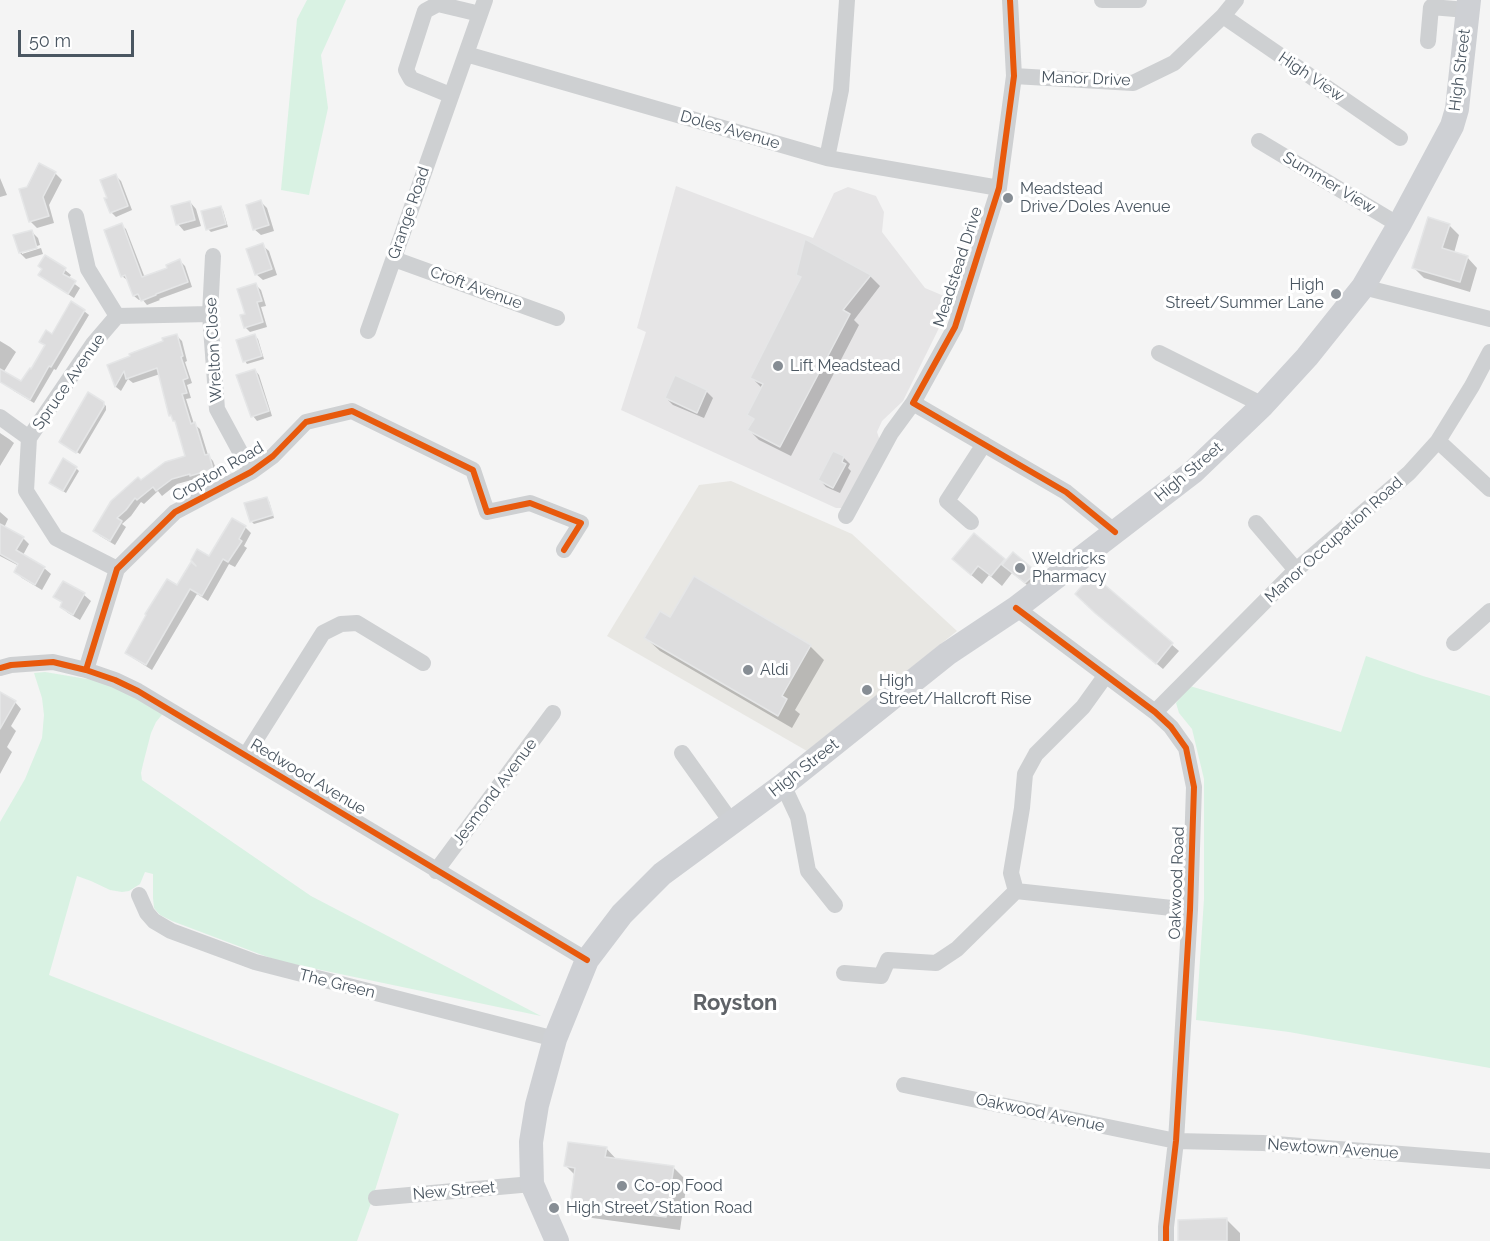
<!DOCTYPE html>
<html>
<head>
<meta charset="utf-8">
<style>
  body { margin:0 }
  #map { position:relative; width:1490px; height:1241px; overflow:hidden; background:#f4f4f4; font-family:Raleway,sans-serif }
  canvas { display:block }
  .scale { position:absolute; left:18px; top:30px; width:116px; height:27px; box-sizing:border-box; border:3px solid #4a5661; border-top:0; padding-left:8px; font-size:18px; line-height:21px; white-space:nowrap; color:#4a5661; -webkit-text-stroke:4px #fff; paint-order:stroke }
</style>
</head>
<body>
<div id="map">
<canvas width="1490" height="1241"></canvas>
<div class="scale">50 m</div>
</div>
<script>
const context = document.querySelector('canvas').getContext('2d');
context.lineJoin = 'round';
function fillPath(path, color) { context.fillStyle = color; context.fill(path, 'evenodd'); }
const shape = rows => new Path2D(rows.map(r => 'M' + r).join(''));
function stroke(path, color, width, dash) { context.strokeStyle = color; context.lineWidth = width; context.lineCap = dash ? 'butt' : 'round'; context.setLineDash(dash || []); context.stroke(path); }
function write(font, color, halo, rows, align = 'center') {
  context.font = font + ' Raleway,sans-serif'; context.lineWidth = 6; context.setLineDash([]); context.textBaseline = 'middle'; context.strokeStyle = halo; context.fillStyle = color; for (const [text, x, y, turn = 0] of rows) {
    context.save(); context.translate(x, y); context.rotate((+turn || 0) * Math.PI / 180); context.textAlign = isNaN(turn) ? turn : align; if (halo) context.strokeText(text, 0, 0); context.fillText(text, 0, 0); context.restore();
  }
}
fillPath(shape([
  [731,481,852,534,957,631,807,751,607,636,699,485]
]), '#e8e7e3');
fillPath(shape([
  [676,186,813,238,834,193,848,187,876,196,884,212,882,232,925,288,951,299,938,330,903,401,882,421,877,432,880,441,842,508,836,508,621,410,646,332,637,328]
]), '#e6e5e6');
fillPath(shape([
  [307,0,346,0,321,55,328,108,309,195,281,190,297,19],
  [1366,656,1423,676,1490,696,1490,1068,1289,1032,1196,1020,1204,899,1204,779,1192,729,1179,713,1176,703,1190,686,1341,732],
  [45,672,93,680,114,687,165,711,156,722,151,733,143,764,141,773,142,780,311,896,541,1016,278,961,172,921,160,915,154,908,153,898,153,874,145,872,140,884,129,891,122,892,110,890,91,881,77,876,49,975,399,1114,371,1203,357,1241,0,1241,0,822,25,779,42,738,44,715,42,698,34,673]
]), '#d9f2e3');
fillPath(shape([
  [55,173,62,180,49,205,54,223,37,228,30,221],
  [116,176,121,181,132,210,116,217,111,212,109,198],
  [0,178,7,195,0,197],
  [260,201,267,208,274,231,261,235,254,229],
  [190,202,196,209,201,226,184,231,178,224],
  [220,207,223,210,228,227,211,232,208,229],
  [121,225,126,229,145,278,169,269,180,261,185,266,192,287,159,299,160,300,147,305,142,299,139,300,134,296,128,280,127,280,122,276],
  [1449,225,1459,235,1454,253,1467,257,1477,268,1470,292,1424,278,1414,268],
  [31,231,38,238,40,245,22,251,22,254,41,248,43,254,26,259,20,253],
  [806,241,870,276,880,286,854,320,859,325,791,456,759,440,749,430,754,420,749,415,762,388,751,377,802,278,798,274],
  [262,245,269,251,277,275,263,280,256,274],
  [65,270,71,275,68,279,80,288,74,298,46,280,40,275],
  [256,285,261,290,266,306,261,307,267,327,250,332,245,327,247,315],
  [71,303,84,311,89,315,56,370,54,369,34,403,14,391,10,387,22,383,32,371,46,346,41,342,53,336],
  [177,336,182,341,187,361,185,362,192,383,187,385,191,398,186,399,194,424,200,429,208,455,213,461,218,474,197,480,195,479,177,484,162,496,158,491,144,504,141,502,131,516,122,524,126,527,115,545,100,536,95,531,141,482,187,457,177,424,170,415,160,374,133,383,128,379,121,391,116,387,109,366],
  [255,336,258,339,264,359,247,364,245,361],
  [0,341,10,347,16,352,3,373,0,372],
  [255,370,259,375,272,416,257,421,253,416],
  [706,391,713,398,704,418,673,405,666,398],
  [103,403,106,406,106,410,80,454,63,444],
  [0,433,9,439,14,443,0,466],
  [843,457,850,464,848,468,851,471,840,493,826,487,820,480],
  [76,468,79,471,66,493,53,485],
  [266,498,269,501,274,518,254,524,251,521],
  [0,512,8,519,4,528,23,538,29,544,23,555,44,568,51,574,42,590,22,578,16,572,19,566,0,556],
  [245,527,251,533,244,546,247,548,235,567,229,564,208,601,197,594,152,670,133,658,127,652,178,588,202,571],
  [974,535,1006,563,1036,573,1042,579,1032,589,1012,573,1002,586,989,575,982,584,964,569],
  [1092,576,1179,651,1163,669,1104,620],
  [84,595,91,601,80,620,68,613,61,607,63,604,55,597],
  [670,619,810,646,824,660,795,710,800,714,792,728,660,651,646,638],
  [0,694,15,702,21,709,11,726,16,731,7,747,12,752,0,774],
  [606,1148,617,1160,673,1167,687,1181,680,1230,585,1217,571,1203,575,1175,566,1166],
  [1226,1219,1240,1233,1240,1241,1179,1241]
]), '#0003');
const building = shape([
  [39,163,56,172,43,197,49,216,29,222,19,189,27,187,39,163],
  [116,174,128,206,110,213,104,198,107,198,100,180,116,174],
  [261,200,269,225,253,230,246,205,261,200],
  [190,201,195,220,176,225,171,206,190,201],
  [221,206,226,224,206,230,201,211,221,206],
  [1428,217,1450,224,1442,248,1468,256,1460,282,1412,268,1428,217],
  [122,223,142,277,167,268,166,265,180,259,188,282,156,294,156,295,141,301,138,294,133,296,125,275,121,277,104,230,122,223],
  [32,230,37,248,19,253,13,235,32,230],
  [805,239,871,275,843,310,850,314,780,447,747,430,754,419,747,415,763,384,750,378,801,277,796,275,805,239],
  [263,243,272,269,255,275,246,249,263,243],
  [45,255,66,268,63,274,76,281,68,294,38,275,42,269,38,266,45,255],
  [256,283,262,301,257,302,263,322,244,328,240,315,245,314,237,289,256,283],
  [71,301,85,310,51,367,49,366,30,400,0,382,0,369,21,381,30,368,31,369,45,345,39,342,46,330,52,334,71,301],
  [177,334,183,356,181,357,188,378,183,380,187,393,182,394,191,424,195,422,205,455,209,454,213,469,190,476,190,474,172,479,156,491,153,487,137,500,135,498,126,510,117,518,122,521,110,541,93,531,111,501,138,477,141,480,165,462,185,456,175,421,173,421,171,415,169,416,157,368,126,379,124,371,115,387,107,365,130,356,129,354,163,341,162,338,177,334],
  [255,334,262,356,243,362,236,340,255,334],
  [255,369,269,411,251,417,236,375,255,369],
  [675,375,707,390,697,413,665,398,675,375],
  [88,392,104,402,104,406,76,453,59,442,88,392],
  [833,451,844,456,842,462,846,464,833,488,818,480,833,451],
  [63,458,77,467,63,491,49,483,63,458],
  [267,497,273,515,250,522,244,503,267,497],
  [232,518,246,526,239,539,242,541,228,562,223,559,202,596,190,589,146,665,125,653,146,615,145,614,167,579,177,585,191,562,196,566,191,560,197,549,209,556,232,518],
  [0,524,24,537,16,550,45,567,35,585,14,572,18,564,0,554,0,524],
  [974,533,1005,559,991,576,978,566,971,575,952,559,974,533],
  [1013,552,1037,572,1025,583,1002,565,1013,552],
  [1092,574,1173,643,1156,664,1095,613,1075,594,1092,574],
  [694,576,811,645,782,696,787,699,778,716,644,638,660,611,670,617,694,576],
  [63,581,85,593,73,615,60,607,62,602,53,597,63,581],
  [0,692,16,701,0,729,0,692],
  [568,1142,607,1147,605,1157,674,1166,666,1217,570,1204,575,1168,564,1166,568,1142],
  [1227,1218,1227,1241,1178,1241,1178,1220,1227,1218]
]);
fillPath(building, '#ddddde');
stroke(building, '#e5e6e7', 1.5);
stroke(shape([
  [1010,0,1014,76,999,188,955,327,913,403,1066,492,1115,532],
  [1102,0,1139,0],
  [1223,16,1400,138],
  [1428,41,1431,7,1467,10],
  [466,54,827,158,999,188],
  [1014,76,1133,83,1174,63,1223,16,1236,0],
  [450,95,411,79,406,70,425,11,438,4,480,14],
  [1259,141,1399,225],
  [827,158,841,90,847,0],
  [76,216,88,269,117,316],
  [213,256,210,314,217,409,251,472],
  [394,259,557,318],
  [1363,287,1490,319],
  [368,331,485,0],
  [1159,353,1263,405],
  [0,417,29,438],
  [1438,441,1490,489],
  [846,516,891,433,913,403],
  [971,522,947,501,984,444],
  [1256,523,1296,570],
  [117,569,56,538,26,491,29,438,93,344,117,316,210,314],
  [1016,608,1155,712,1171,727,1186,748,1194,787,1190,910,1176,1141,1166,1227,1166,1241],
  [1454,643,1490,611],
  [0,668,11,665,53,662,86,670,115,680,138,691,587,960],
  [86,670,117,569,175,512,251,472,273,456,306,422,352,411,473,470,487,512,530,503,581,523,564,550],
  [1155,712,1296,570,1409,473,1438,441,1472,386,1490,352],
  [682,753,732,823],
  [246,755,323,633,341,624,357,623,423,663],
  [783,785,798,817,808,871,835,905],
  [436,871,553,713],
  [1016,891,1011,873,1022,808,1025,774,1036,754,1083,707,1106,675],
  [139,895,147,913,154,921,171,931,255,962,555,1039],
  [844,973,881,976,888,960,936,963,957,949,1016,891,1190,910],
  [904,1085,1176,1141,1263,1143,1490,1161],
  [376,1198,532,1184]
]), '#ced0d2', 16);
stroke(shape([
  [557,1241,532,1184,531,1142,537,1105,555,1039,587,960,622,914,662,874,783,785,947,654,1016,608,1193,472,1263,405,1307,357,1363,287,1399,225,1452,126,1457,109,1459,90,1469,0]
]), '#ced0d4', 24);
stroke(shape([
  [1010,0,1014,76,999,188,955,327,913,403,1066,492,1115,532],
  [1016,608,1155,712,1171,727,1186,748,1194,787,1190,910,1176,1141,1166,1227,1166,1241],
  [0,668,11,665,53,662,86,670,115,680,138,691,587,960],
  [86,670,117,569,175,512,251,472,273,456,306,422,352,411,473,470,487,512,530,503,581,523,564,550]
]), '#e8590c', 6);
for (const [x, y, r, color] of [
  [1008,198,6,"#868d94"],
  [1336,294,6,"#868d94"],
  [778,366,6,"#868d94"],
  [1020,568,6,"#868d94"],
  [748,670,6,"#868d94"],
  [867,690,6,"#868d94"],
  [622,1186,6,"#868d94"],
  [554,1208,6,"#868d94"]
]) { const dot = new Path2D(); dot.arc(x, y, r, 0, 2 * Math.PI); context.fillStyle = color; context.fill(dot); stroke(dot, '#fff', 2); }
write('16px', '#4a5661', '#fff', [
  ["High Street",1460,70,-83],
  ["High View",1311,77,34],
  ["Manor Drive",1086,79,2],
  ["Doles Avenue",730,130,16],
  ["Summer View",1329,183,31],
  ["Grange Road",409,213,-71],
  ["Meadstead Drive",958,267,-72],
  ["Croft Avenue",476,288,20],
  ["Wrelton Close",214,350,-93],
  ["Spruce Avenue",69,382,-55],
  ["Cropton Road",218,472,-30],
  ["High Street",1189,472,-40],
  ["Manor Occupation Road",1334,540,-42],
  ["High Street",804,768,-38],
  ["Redwood Avenue",308,777,31],
  ["Jesmond Avenue",495,792,-53],
  ["Oakwood Road",1177,883,-88],
  ["The Green",337,984,14],
  ["Oakwood Avenue",1040,1113,12],
  ["Newtown Avenue",1333,1149,4],
  ["New Street",454,1191,-5]
]);
write('16px', '#4a5661', '#fff', [
  ["Meadstead",1020,189],
  ["Drive/Doles Avenue",1020,207],
  ["High",1324,285,"right"],
  ["Street/Summer Lane",1324,303,"right"],
  ["Lift Meadstead",790,366],
  ["Weldricks",1032,559],
  ["Pharmacy",1032,577],
  ["Aldi",760,670],
  ["High",879,681],
  ["Street/Hallcroft Rise",879,699],
  ["Co-op Food",634,1186],
  ["High Street/Station Road",566,1208]
], 'left');
write('bold 22px', '#5f6368', '#fff', [
  ["Royston",735,1003]
]);
</script>
</body>
</html>
